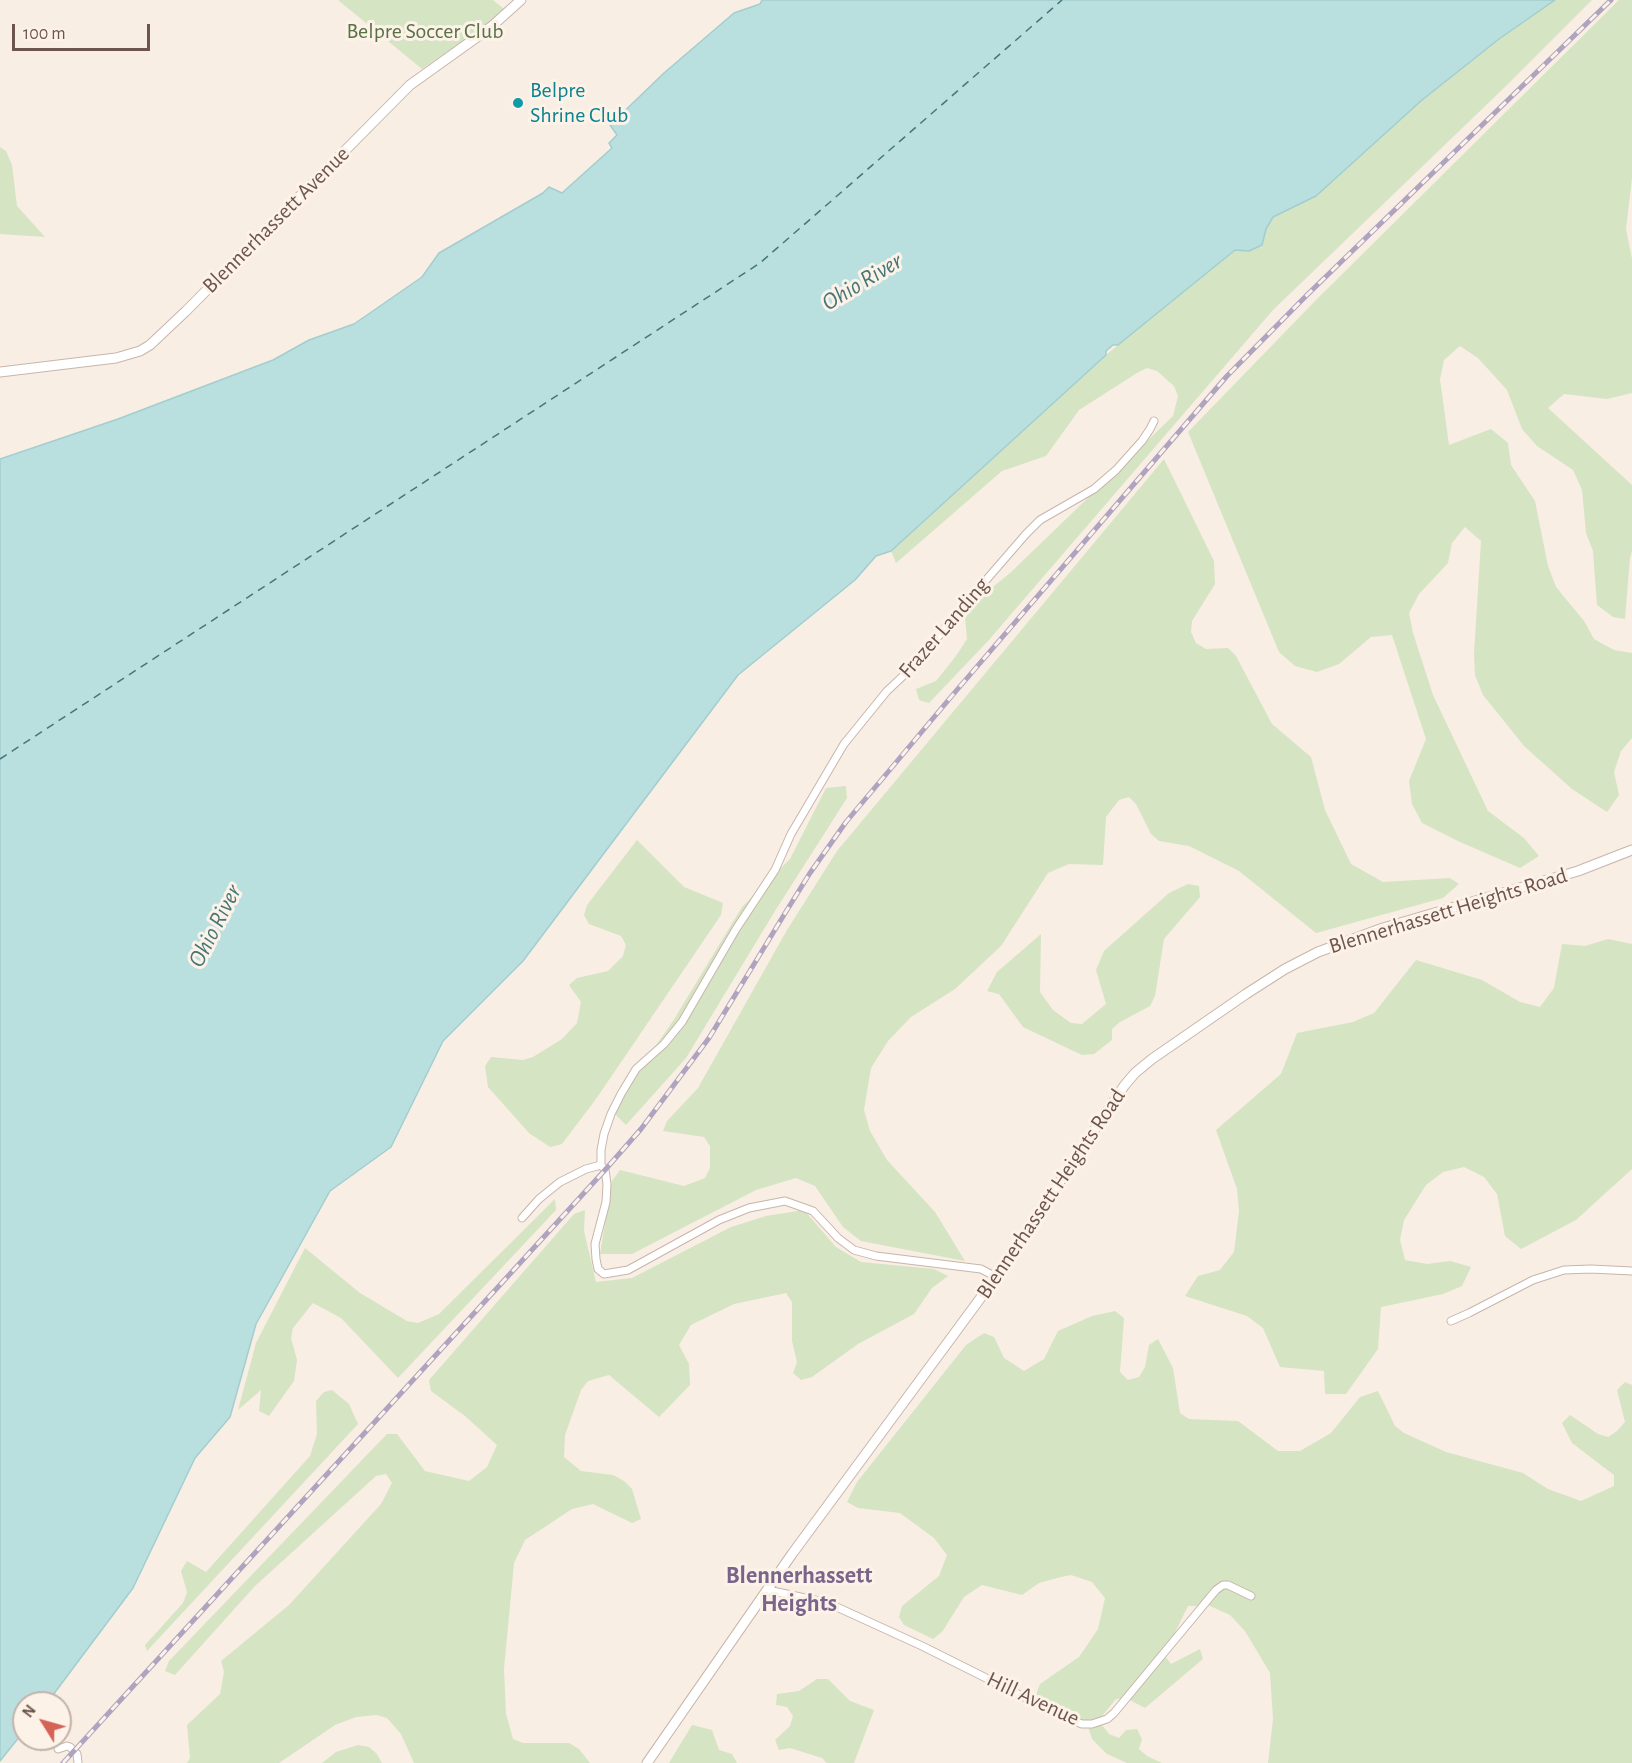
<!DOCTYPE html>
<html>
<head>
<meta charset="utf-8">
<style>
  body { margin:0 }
  #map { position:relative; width:1632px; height:1763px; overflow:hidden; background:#f9eee3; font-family:"Alegreya Sans",sans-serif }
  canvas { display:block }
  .north { position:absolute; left:12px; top:1691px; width:60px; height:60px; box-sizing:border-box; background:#fcf2e8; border:2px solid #c3b3aa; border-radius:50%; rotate:307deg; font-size:16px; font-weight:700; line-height:24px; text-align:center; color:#6d544c }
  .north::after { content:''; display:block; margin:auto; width:21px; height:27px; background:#d56356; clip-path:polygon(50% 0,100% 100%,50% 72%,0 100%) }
  .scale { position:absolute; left:12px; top:24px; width:138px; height:27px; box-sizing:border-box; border:3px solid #6d544c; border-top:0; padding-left:8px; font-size:18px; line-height:21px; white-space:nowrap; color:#6d544c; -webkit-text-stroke:4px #fcf2e8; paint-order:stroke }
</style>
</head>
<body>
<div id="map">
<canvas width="1632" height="1763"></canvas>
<div class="north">N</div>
<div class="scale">100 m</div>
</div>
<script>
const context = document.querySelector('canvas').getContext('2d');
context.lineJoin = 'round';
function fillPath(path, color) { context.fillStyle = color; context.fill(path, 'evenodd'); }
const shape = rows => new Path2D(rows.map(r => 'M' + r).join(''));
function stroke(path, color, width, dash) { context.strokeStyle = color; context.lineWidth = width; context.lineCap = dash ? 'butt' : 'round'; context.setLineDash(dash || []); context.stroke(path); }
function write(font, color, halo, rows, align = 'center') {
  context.font = font + ' "Alegreya Sans",sans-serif'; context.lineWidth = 6; context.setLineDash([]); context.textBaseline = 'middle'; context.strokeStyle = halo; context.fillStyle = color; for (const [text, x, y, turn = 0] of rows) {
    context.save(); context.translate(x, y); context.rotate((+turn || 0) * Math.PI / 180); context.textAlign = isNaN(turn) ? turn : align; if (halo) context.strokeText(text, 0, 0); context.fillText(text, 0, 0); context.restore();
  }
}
fillPath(shape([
  [338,0,493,0,504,9,488,24,422,69],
  [1555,0,1592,0,1505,87,1273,310,988,641,929,703,919,700,916,689,936,681,956,656,967,639,965,618,977,600,1010,573,1173,416,1178,396,1174,386,1157,371,1147,368,1137,373,1079,410,1046,456,1002,471,896,563,891,551,1106,355,1235,250,1249,251,1262,245,1266,229,1273,217,1316,196,1422,100,1499,39],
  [1619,0,1632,0,1632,178,1626,229,1632,259,1632,393,1607,399,1564,394,1548,408,1632,485,1632,551,1630,558,1625,619,1613,617,1597,605,1593,551,1586,533,1582,490,1573,470,1537,446,1522,429,1507,390,1478,358,1460,346,1444,360,1440,379,1449,445,1491,429,1508,443,1511,465,1535,501,1548,566,1556,587,1584,621,1594,639,1614,650,1632,653,1632,738,1621,751,1614,772,1619,795,1607,812,1572,789,1524,746,1483,695,1475,675,1474,654,1481,541,1465,527,1452,543,1448,563,1419,594,1409,613,1413,633,1433,695,1488,811,1524,838,1539,856,1520,868,1460,842,1422,823,1412,804,1409,781,1426,739,1392,635,1371,637,1339,664,1317,672,1295,666,1279,652,1188,432,1317,299],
  [0,147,6,151,12,165,17,206,45,237,0,234],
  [1164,459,1214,561,1215,584,1192,621,1191,632,1196,643,1206,649,1228,648,1236,656,1272,724,1311,757,1325,810,1351,864,1383,882,1450,878,1459,884,1443,898,1316,933,1239,871,1189,846,1159,841,1151,834,1136,804,1129,797,1119,800,1106,817,1103,865,1069,864,1048,873,1001,946,955,989,911,1017,888,1041,871,1068,864,1110,870,1131,887,1160,935,1212,965,1261,861,1241,843,1227,815,1186,796,1178,756,1190,632,1254,600,1254,612,1181,620,1170,684,1186,705,1178,710,1168,710,1146,704,1137,663,1131,667,1121,698,1088,787,930,837,851],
  [846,786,847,798,775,911,686,1058,626,1125,611,1110,673,1021,742,907,790,859,826,788],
  [637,840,684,887,723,903,721,915,596,1099,562,1144,550,1147,529,1133,488,1087,485,1066,491,1057,523,1060,533,1057,562,1039,577,1023,581,1002,569,985,577,978,608,971,623,956,626,945,621,936,589,924,584,915,587,905],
  [1188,884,1199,886,1200,897,1164,939,1155,996,1150,1006,1120,1022,1112,1029,1112,1040,1094,1054,1082,1055,1023,1027,999,994,987,991,997,972,1041,934,1040,992,1053,1010,1071,1023,1082,1024,1106,1004,1096,970,1104,951,1169,893],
  [1608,939,1632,944,1632,1169,1576,1220,1521,1249,1505,1236,1497,1194,1484,1177,1464,1167,1443,1172,1426,1185,1404,1220,1400,1240,1405,1260,1427,1264,1450,1261,1471,1267,1462,1286,1443,1294,1381,1307,1378,1349,1346,1394,1325,1394,1324,1371,1280,1367,1263,1328,1247,1316,1185,1296,1198,1276,1220,1270,1234,1252,1239,1211,1237,1189,1216,1130,1281,1074,1297,1033,1353,1022,1374,1013,1416,960,1482,980,1520,1002,1540,1007,1554,988,1562,944,1585,946],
  [555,1199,556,1210,398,1378,341,1318,313,1303,293,1328,291,1338,297,1360,294,1381,269,1416,259,1411,261,1390,238,1410,256,1343,305,1248,360,1293,407,1321,418,1323,439,1314],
  [585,1210,584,1231,596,1282,632,1278,731,1227,766,1216,804,1210,836,1247,861,1262,934,1269,948,1276,932,1288,914,1314,858,1344,812,1377,801,1380,793,1373,797,1362,792,1341,792,1302,786,1293,734,1304,691,1325,679,1345,689,1364,690,1385,659,1417,609,1375,588,1381,581,1390,565,1435,564,1457,581,1471,613,1475,624,1481,632,1489,641,1519,632,1523,593,1504,572,1509,525,1540,514,1563,504,1669,506,1714,513,1739,523,1743,569,1743,579,1749,590,1763,414,1763,401,1734,387,1718,377,1715,356,1717,335,1725,279,1763,187,1763,190,1758,187,1725,220,1694,224,1672,221,1661,289,1605,381,1504,392,1483,386,1474,376,1476,255,1586,175,1675,165,1671,169,1661,387,1434,397,1434,425,1471,469,1481,487,1467,497,1445,465,1416,431,1391,429,1380,574,1214],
  [1115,1311,1124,1318,1120,1372,1128,1380,1139,1377,1145,1367,1149,1345,1158,1339,1173,1368,1180,1413,1189,1419,1238,1421,1278,1451,1300,1451,1331,1433,1360,1397,1378,1391,1395,1426,1404,1433,1446,1452,1523,1473,1548,1489,1581,1501,1614,1486,1614,1475,1572,1443,1562,1423,1570,1415,1598,1434,1608,1437,1617,1431,1625,1422,1617,1390,1625,1382,1632,1385,1632,1763,1268,1763,1273,1719,1270,1673,1245,1631,1230,1615,1210,1606,1188,1606,1164,1655,1171,1664,1200,1649,1203,1659,1145,1708,1126,1698,1116,1699,1103,1715,1102,1725,1109,1734,1119,1738,1126,1730,1137,1729,1142,1739,1139,1749,1147,1756,1162,1763,1127,1763,1107,1754,1092,1739,1087,1724,1036,1695,1040,1684,1079,1657,1098,1629,1105,1598,1092,1582,1071,1575,1061,1577,1039,1583,1022,1595,982,1585,964,1597,942,1632,933,1639,904,1625,899,1617,902,1606,939,1576,947,1555,934,1538,900,1513,858,1508,847,1502,857,1482,966,1345,984,1333,994,1337,1004,1358,1024,1371,1044,1359,1058,1331,1092,1316],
  [332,1390,349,1404,358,1424,147,1651,145,1645,183,1603,187,1592,181,1571,187,1561,206,1572,310,1456,317,1434,316,1401,324,1392],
  [817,1679,828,1679,850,1701,874,1710,854,1763,827,1763,822,1758,790,1748,779,1750,775,1740,790,1726,793,1716,787,1707,776,1705,777,1694,799,1691],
  [692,1725,712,1730,719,1750,732,1754,737,1763,669,1763],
  [358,1745,369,1747,377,1754,382,1763,322,1763,336,1752]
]), '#d5e4c3');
const water = shape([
  [762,0,1555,0,1499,39,1422,100,1316,196,1273,217,1266,229,1262,245,1249,251,1235,250,1118,345,1113,345,1106,351,1106,355,891,551,876,556,855,580,738,675,523,961,443,1041,391,1147,330,1191,256,1324,230,1417,195,1458,133,1588,47,1703,24,1703,24,1731,0,1761,0,459,118,419,273,360,309,340,354,324,422,277,439,253,543,193,549,187,562,193,612,148,609,143,617,135,610,125,664,73,734,13,760,4,762,0]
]);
fillPath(water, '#badfdf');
stroke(water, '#a2ced0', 1.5);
stroke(shape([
  [0,759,760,263,1062,0]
]), '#467678', 1.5, [8, 6]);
const minor = shape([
  [601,1165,605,1170,607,1184,606,1202,595,1244,596,1259,598,1269,604,1274,628,1270,719,1220,749,1208,785,1201,813,1211,838,1238,854,1250,876,1256,981,1269,996,1277],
  [522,1218,539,1199,560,1182,586,1169,601,1165,601,1150,604,1134,611,1114,621,1094,636,1069,664,1044,682,1022,736,929,775,870,791,834,844,744,887,691,918,662,948,624,1026,534,1040,520,1094,489,1116,470,1142,441,1150,429,1154,421],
  [1451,1321,1469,1313,1533,1280,1564,1270,1591,1269,1632,1271],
  [768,1590,828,1603,922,1646,1066,1718,1082,1724,1092,1724,1107,1719,1114,1713,1216,1590,1223,1585,1228,1585,1251,1596],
  [58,1749,67,1746,70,1747,77,1754,78,1763]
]);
const tertiary = shape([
  [0,372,116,358,140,351,150,345,186,311,410,85,491,27,521,0],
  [647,1763,792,1554,996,1277,1124,1086,1135,1073,1152,1059,1246,994,1285,969,1318,952,1383,928,1578,871,1632,850]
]);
stroke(minor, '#c8b5ab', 9);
stroke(tertiary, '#c8b5ab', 11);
stroke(minor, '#fff', 7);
stroke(tertiary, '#fff', 9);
const rail = shape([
  [63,1763,605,1170,641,1129,709,1038,787,910,810,873,846,822,956,691,1227,376,1308,294,1611,0]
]);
stroke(rail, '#afa3c0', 5);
stroke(rail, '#fcf2e8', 3, [9]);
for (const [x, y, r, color] of [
  [518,103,6,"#0f9aa8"]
]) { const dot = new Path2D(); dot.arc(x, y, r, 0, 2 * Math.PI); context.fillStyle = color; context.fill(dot); stroke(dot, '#fcf2e8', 2); }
write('22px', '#587246', '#fcf2e8', [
  ["Belpre Soccer Club",425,31]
]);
write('22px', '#0d838f', '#fcf2e8', [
  ["Belpre",530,90],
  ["Shrine Club",530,115]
], 'left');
write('22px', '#6d544c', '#fcf2e8', [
  ["Blennerhassett Avenue",276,220,-45],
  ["Frazer Landing",944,628,-49],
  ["Blennerhassett Heights Road",1448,911,-17],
  ["Blennerhassett Heights Road",1051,1194,-56],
  ["Hill Avenue",1033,1699,25]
]);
write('italic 24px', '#467678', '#fcf2e8', [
  ["Ohio River",862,282,-31],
  ["Ohio River",215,926,-63]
]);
write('bold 24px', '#79648a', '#fcf2e8', [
  ["Blennerhassett",799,1576],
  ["Heights",799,1604]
]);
</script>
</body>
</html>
